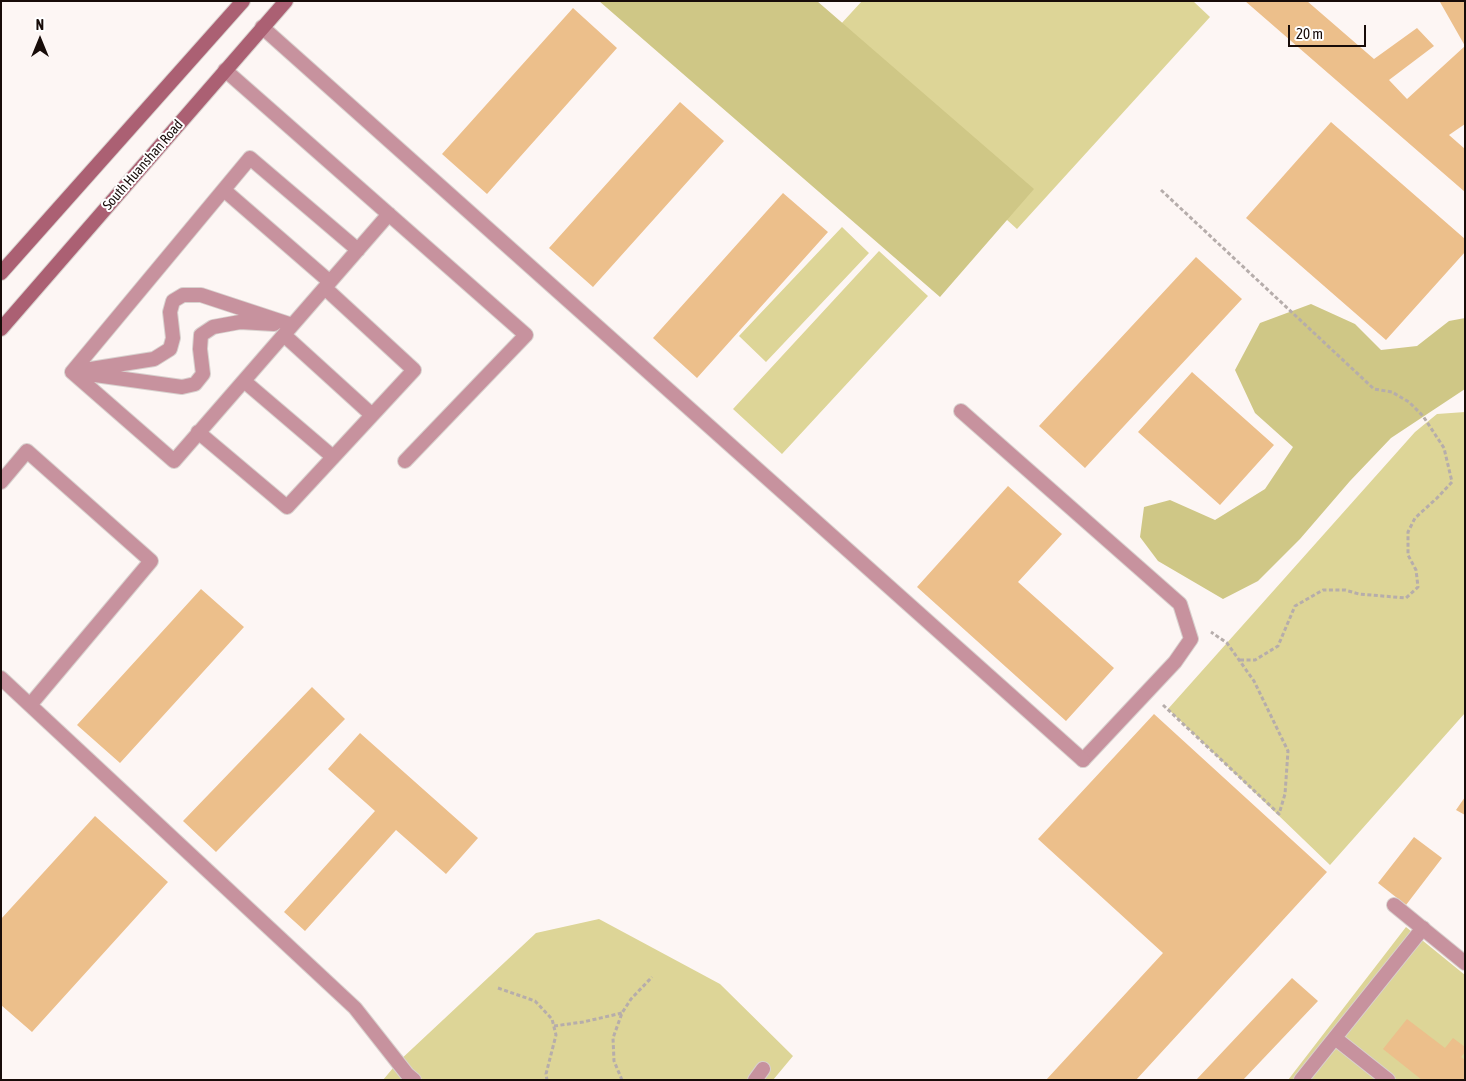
<!DOCTYPE html>
<html>
<head>
<meta charset="utf-8">
<style>
  body { margin:0 }
  #map { position:relative; width:1466px; height:1081px; overflow:hidden; background:#fdf6f4; font-family:"Asap Condensed",sans-serif }
  canvas { display:block }
  .frame { position:absolute; inset:0; border:2px solid #180c09; pointer-events:none }
  .north { position:absolute; left:15px; top:15px; width:50px; height:50px; -webkit-text-stroke:4px #fff; paint-order:stroke; rotate:0deg; font-size:14px; font-weight:700; line-height:20px; text-align:center; color:#180c09 }
  .north::after { content:''; display:block; margin:auto; width:18px; height:22px; background:#180c09; clip-path:polygon(50% 0,100% 100%,50% 72%,0 100%) }
  .scale { position:absolute; left:1288px; top:25px; width:78px; height:22px; box-sizing:border-box; border:2px solid #180c09; border-top:0; padding-left:6px; font-size:15px; line-height:18px; white-space:nowrap; color:#180c09; -webkit-text-stroke:4px #fff; paint-order:stroke }
</style>
</head>
<body>
<div id="map">
<canvas width="1466" height="1081"></canvas>
<div class="frame"></div>
<div class="north">N</div>
<div class="scale">20 m</div>
</div>
<script>
const context = document.querySelector('canvas').getContext('2d');
context.lineJoin = 'round';
function fillPath(path, color) { context.fillStyle = color; context.fill(path, 'evenodd'); }
const shape = rows => new Path2D(rows.map(r => 'M' + r).join(''));
function stroke(path, color, width, dash) { context.strokeStyle = color; context.lineWidth = width; context.lineCap = dash ? 'butt' : 'round'; context.setLineDash(dash || []); context.stroke(path); }
function write(font, color, halo, rows, align = 'center') {
  context.font = font + ' "Asap Condensed",sans-serif'; context.lineWidth = 4; context.setLineDash([]); context.textBaseline = 'middle'; context.strokeStyle = halo; context.fillStyle = color; for (const [text, x, y, turn = 0] of rows) {
    context.save(); context.translate(x, y); context.rotate((+turn || 0) * Math.PI / 180); context.textAlign = isNaN(turn) ? turn : align; if (halo) context.strokeText(text, 0, 0); context.fillText(text, 0, 0); context.restore();
  }
}
fillPath(shape([
  [862,1,1193,1,1210,17,1017,229,818,49],
  [842,227,869,253,766,362,739,336],
  [879,251,928,296,782,454,733,409],
  [1465,412,1465,713,1330,865,1168,709,1415,432,1437,414],
  [599,919,720,984,793,1056,773,1080,383,1080,398,1062,536,933],
  [1406,927,1465,975,1465,1080,1288,1080]
]), '#ddd597');
fillPath(shape([
  [599,1,817,1,1034,189,940,297],
  [1311,304,1355,324,1381,350,1417,346,1449,321,1465,318,1465,389,1391,438,1350,481,1300,539,1258,581,1223,599,1158,561,1140,537,1144,507,1170,500,1215,520,1265,489,1293,447,1255,413,1235,370,1260,323]
]), '#cfc786');
fillPath(shape([
  [1245,1,1307,1,1374,59,1417,28,1434,46,1389,80,1407,99,1465,46,1440,2,1464,1,1465,2,1465,124,1449,135,1465,149,1465,192],
  [573,8,617,48,487,194,442,154],
  [680,102,724,141,593,287,549,248],
  [1331,122,1465,239,1465,252,1386,340,1246,218],
  [783,193,828,232,697,378,653,338],
  [1196,257,1242,299,1085,468,1039,426],
  [1192,372,1274,445,1220,505,1138,432],
  [1008,486,1062,534,1018,582,1114,668,1066,721,917,587],
  [201,589,244,627,120,763,77,725],
  [312,687,345,719,216,852,183,821],
  [1154,714,1327,872,1136,1080,1046,1080,1163,953,1038,839],
  [360,733,478,838,446,874,396,830,305,931,284,912,375,811,328,769],
  [1465,797,1465,815,1456,810],
  [95,816,168,882,32,1032,1,1005,1,919],
  [1414,837,1442,858,1406,905,1378,883],
  [1292,978,1318,1001,1243,1080,1196,1080],
  [1407,1019,1445,1048,1453,1038,1465,1047,1465,1052,1461,1057,1465,1060,1465,1080,1422,1080,1383,1049]
]), '#ecbf8b');
const service = shape([
  [225,70,526,335,405,461],
  [224,190,330,282],
  [358,250,250,158,72,372,174,461,389,214],
  [284,335,372,415],
  [72,372,154,359,170,349,173,338,170,312,173,301,183,295,201,295,292,325],
  [88,374,182,387,195,384,203,374,200,349,201,335,213,327,240,322,274,324],
  [244,381,333,457],
  [961,411,1180,604,1191,639,1175,662,1083,760],
  [198,432,287,507,414,370,325,288],
  [1,482,27,451,151,561,30,705],
  [1,678,355,1008,407,1074,414,1080],
  [1335,1038,1388,1080],
  [755,1080,763,1069],
  [1301,1080,1423,928]
]);
const minor = shape([
  [262,27,1083,760],
  [1394,905,1465,963]
]);
const secondary = shape([
  [1,273,243,1],
  [1,329,286,1]
]);
stroke(service, '#d8d1ce', 16);
stroke(minor, '#d8d1ce', 16);
stroke(secondary, '#d8d1ce', 16);
stroke(shape([
  [1161,190,1374,389,1392,392,1409,402,1423,416,1444,448,1452,482,1437,498,1415,518,1408,532,1408,555,1416,570,1418,587,1406,598,1359,594,1345,590,1323,590,1295,606,1278,646,1255,660,1238,660],
  [1163,705,1279,814,1285,794,1288,751,1254,681,1227,643,1211,632],
  [498,988,535,1001,552,1019,556,1035,546,1074,547,1080],
  [554,1026,583,1022,622,1013],
  [622,1080,614,1061,613,1038,622,1013,631,999,652,977]
]), '#b6adab', 3, [4, 2.5]);
stroke(service, '#c7929e', 14);
stroke(minor, '#c7929e', 14);
stroke(secondary, '#ab6073', 14);
write('14px', '#180c09', '#fff', [
  ["South Huanshan Road",143,165,-49]
]);
</script>
</body>
</html>
